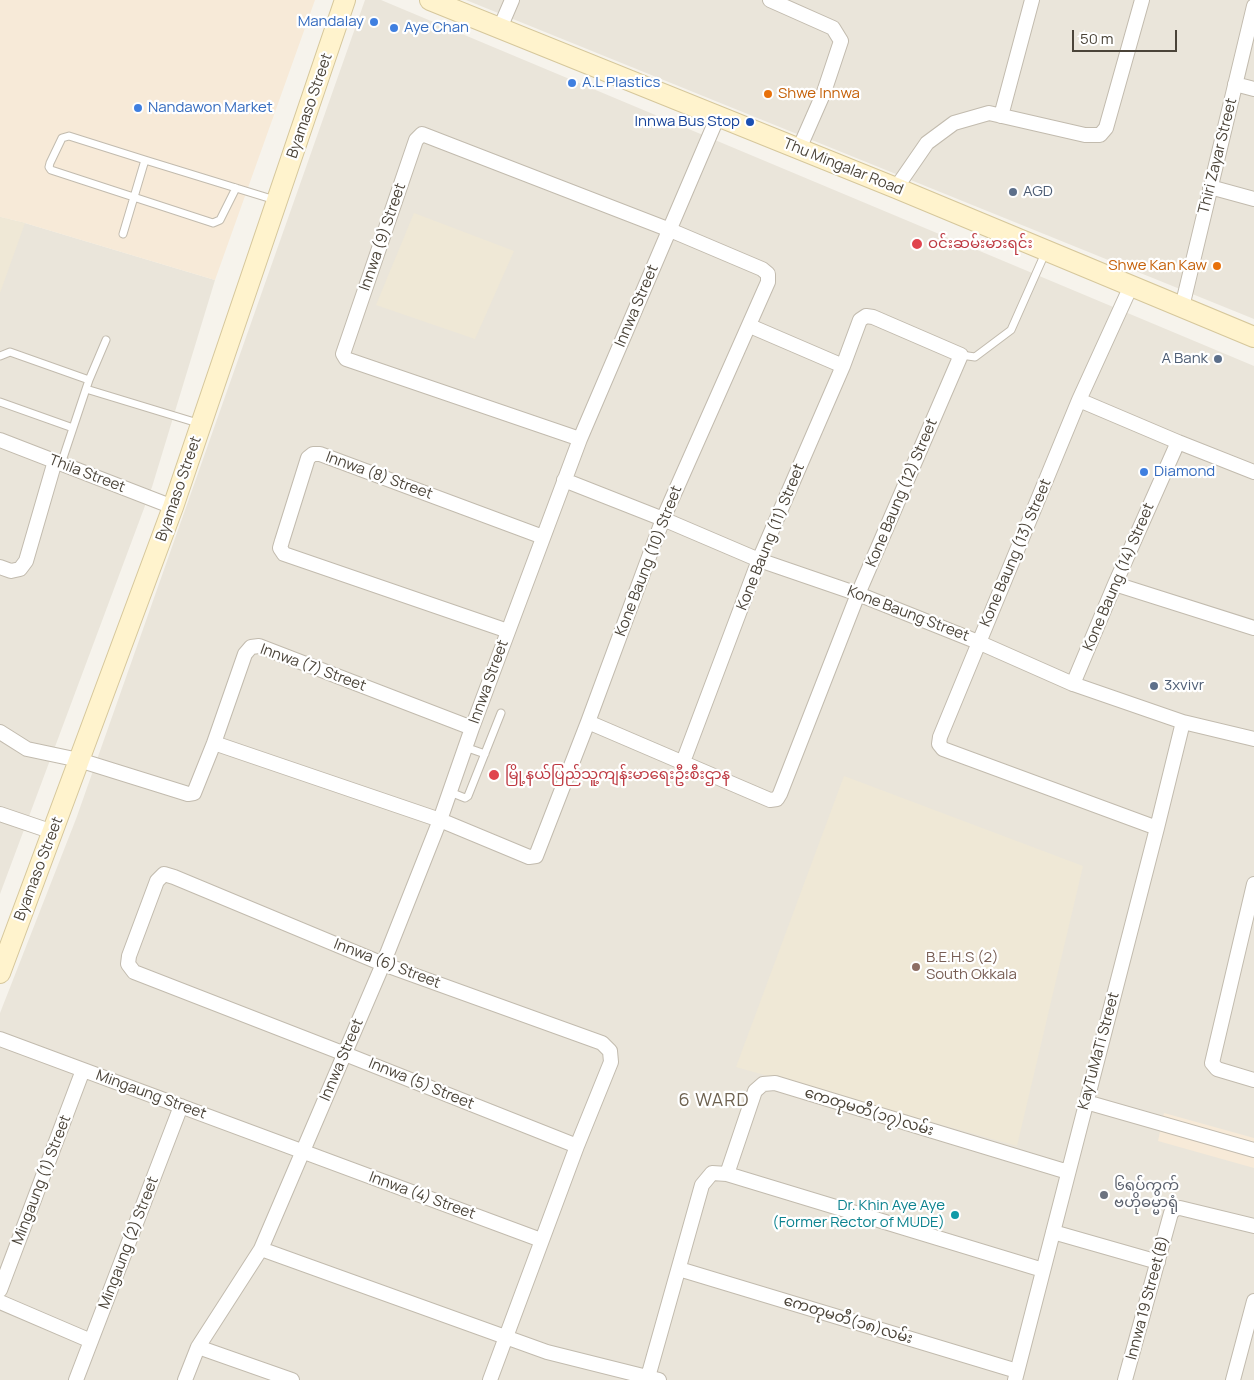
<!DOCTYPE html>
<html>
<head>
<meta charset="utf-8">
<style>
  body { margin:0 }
  #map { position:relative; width:1254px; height:1380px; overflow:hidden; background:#f6f3ec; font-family:Manrope,sans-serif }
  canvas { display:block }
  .scale { position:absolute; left:1072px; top:30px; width:105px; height:22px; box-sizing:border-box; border:2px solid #4b4439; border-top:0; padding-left:6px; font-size:15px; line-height:18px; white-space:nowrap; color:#4b4439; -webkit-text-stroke:4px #fff; paint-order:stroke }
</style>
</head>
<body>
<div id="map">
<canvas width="1254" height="1380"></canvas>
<div class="scale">50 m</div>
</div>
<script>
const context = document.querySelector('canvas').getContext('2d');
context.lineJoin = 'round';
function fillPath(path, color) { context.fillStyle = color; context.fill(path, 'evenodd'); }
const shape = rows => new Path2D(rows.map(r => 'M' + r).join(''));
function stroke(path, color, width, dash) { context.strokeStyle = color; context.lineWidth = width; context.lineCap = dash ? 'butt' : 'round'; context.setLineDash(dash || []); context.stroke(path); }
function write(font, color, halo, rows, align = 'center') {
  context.font = font + ' Manrope,"Noto Sans Myanmar",sans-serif'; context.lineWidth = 4.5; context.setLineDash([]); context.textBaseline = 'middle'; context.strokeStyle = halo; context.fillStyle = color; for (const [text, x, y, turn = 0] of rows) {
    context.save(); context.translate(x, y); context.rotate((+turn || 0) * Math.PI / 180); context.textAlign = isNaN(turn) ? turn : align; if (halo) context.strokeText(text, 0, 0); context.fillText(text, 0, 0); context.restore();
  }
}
fillPath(shape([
  [365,0,381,0,1254,366,1254,1380,0,1380,0,1013,76,819],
  [466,0,1254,0,1254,319],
  [0,217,25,223,215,280,152,487,0,894]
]), '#eae5da');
fillPath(shape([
  [0,0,315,0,215,280,25,223,0,217],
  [1164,1113,1254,1138,1254,1168,1158,1141]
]), '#f7ead8');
fillPath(shape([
  [414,213,514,251,475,339,376,305],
  [0,217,25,223,0,293],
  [844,776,1083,866,1017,1146,736,1067]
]), '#efe8d6');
const lane = shape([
  [236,188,220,220,213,223,51,170,49,167,50,163,62,138,69,136,145,160,275,200],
  [123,234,145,160],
  [961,355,975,357,1011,330,1046,251],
  [0,356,10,352,89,380,61,464],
  [89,380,106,340],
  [86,389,201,424],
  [0,402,73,428],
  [465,747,485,754],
  [450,792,465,798,468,796,501,713]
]);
const street = shape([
  [770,0,833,28,841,41,824,92,799,149],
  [500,28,512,0],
  [1235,84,1254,89],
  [1001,116,1032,0],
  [1210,187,1254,199],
  [896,188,927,143,954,123,989,113,1085,135,1100,135,1106,128,1142,0],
  [1131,286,1079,400,940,737,939,744,943,749,1157,828],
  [1182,307,1254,6],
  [750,326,843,366],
  [1079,400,1178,442,1254,472],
  [0,440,173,507],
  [564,480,663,519,759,560,858,594,978,642,1073,684,1183,722,1254,739],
  [0,567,11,571,20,569,26,561,55,461],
  [1115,584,1254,628],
  [508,631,284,554,280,548,282,541,308,458,313,454,320,454,543,537],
  [1073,684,1115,584,1178,442],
  [588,722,770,800,777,799,780,794,858,594,961,355,873,317,866,316,860,320,843,366,759,560,683,762],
  [0,732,27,749,79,760,188,794,194,793,214,743,245,654,251,647,259,646,472,728],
  [214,743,440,820,529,857,536,856,588,722,663,519,768,282,768,274,762,269,670,230,422,134,416,140,343,354,346,359,580,439],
  [0,814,53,832],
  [1254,884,1212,1063,1217,1069,1254,1080],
  [0,1039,541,1240],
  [1086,1102,1254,1150],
  [727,1174,1043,1270],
  [1053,1232,1158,1262],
  [261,1249,547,1352,659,1380],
  [679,1269,1017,1371],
  [0,1290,83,1070],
  [0,1302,91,1341],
  [198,1347,292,1380],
  [648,1377,702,1185,712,1173,727,1174,755,1091,763,1084,775,1083,1068,1172],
  [76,1380,181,1106],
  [185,1380,198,1347,261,1249,383,964,440,820,472,728,580,439,718,116],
  [490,1380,577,1146,611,1062,610,1051,602,1043,383,964,174,877,164,874,157,881,129,956,128,964,134,972,345,1054,577,1146],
  [1015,1380,1157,828,1183,722],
  [1125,1380,1171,1213,1175,1209,1180,1208,1254,1226],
  [1233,1380,1254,1301]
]);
const secondary = shape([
  [430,0,896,188,1254,337],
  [0,973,173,507,345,0]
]);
stroke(lane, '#c2bbae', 9);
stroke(street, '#c2bbae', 16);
stroke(secondary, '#d6c79b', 22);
stroke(lane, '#fff', 7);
stroke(street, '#fff', 14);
stroke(secondary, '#fff3cd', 20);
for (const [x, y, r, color] of [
  [374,22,5,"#3f7fe0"],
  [394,28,5,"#3f7fe0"],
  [572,83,5,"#3f7fe0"],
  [768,94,5,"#e8710a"],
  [138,108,5,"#3f7fe0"],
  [750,122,5,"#1a4fb4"],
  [1013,192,5,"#5c6f8a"],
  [917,244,6,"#e0444e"],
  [1217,266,5,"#e8710a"],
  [1218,359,5,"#5c6f8a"],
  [1144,472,5,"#3f7fe0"],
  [1154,686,5,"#5c6f8a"],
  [494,775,6,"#e0444e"],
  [916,967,5,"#8d6e63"],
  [1104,1195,5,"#6b7280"],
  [955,1215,5,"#0f9aa8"]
]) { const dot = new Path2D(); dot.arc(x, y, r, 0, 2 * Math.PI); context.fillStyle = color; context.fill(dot); stroke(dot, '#fff', 2); }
write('15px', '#366cbe', '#fff', [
  ["Mandalay",364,22,"right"],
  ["Aye Chan",404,28],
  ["A.L Plastics",582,83],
  ["Nandawon Market",148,108],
  ["Diamond",1154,472]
], 'left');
write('15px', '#c56008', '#fff', [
  ["Shwe Innwa",778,94],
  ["Shwe Kan Kaw",1207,266,"right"]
], 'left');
write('15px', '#4b4439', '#fff', [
  ["Byamaso Street",310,106,-71],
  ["Thiri Zayar Street",1218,156,-76],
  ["Thu Mingalar Road",843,167,22],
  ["Innwa (9) Street",383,237,-71],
  ["Innwa Street",637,306,-67],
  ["Thila Street",87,474,21],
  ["Innwa (8) Street",379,476,20],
  ["Byamaso Street",179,489,-71],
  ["Kone Baung (12) Street",902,493,-67],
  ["Kone Baung (11) Street",771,537,-68],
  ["Kone Baung (13) Street",1016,553,-67],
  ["Kone Baung (10) Street",649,561,-69],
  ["Kone Baung (14) Street",1119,577,-67],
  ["Kone Baung Street",908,614,21],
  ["Innwa (7) Street",313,668,20],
  ["Innwa Street",489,682,-70],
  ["Byamaso Street",39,869,-69],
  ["Innwa (6) Street",387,964,21],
  ["KayTuMaTi Street",1099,1051,-75],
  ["Innwa Street",342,1060,-67],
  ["Innwa (5) Street",421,1084,22],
  ["Mingaung Street",151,1095,20],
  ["ကေတုမတီ(၁၇)လမ်း",869,1112,17],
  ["Mingaung (1) Street",42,1180,-69],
  ["Innwa (4) Street",422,1196,20],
  ["Mingaung (2) Street",129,1243,-69],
  ["Innwa 19 Street(B)",1148,1298,-75],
  ["ကေတုမတီ(၁၈)လမ်း",848,1320,17]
]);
write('15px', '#164399', '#fff', [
  ["Innwa Bus Stop",740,122]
], 'right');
write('15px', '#4e5e75', '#fff', [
  ["AGD",1023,192],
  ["A Bank",1208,359,"right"],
  ["3xvivr",1164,686]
], 'left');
write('15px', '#be3a42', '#fff', [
  ["ဝင်းဆမ်းမားရင်း",928,244],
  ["မြို့နယ်ပြည်သူ့ကျန်းမာရေးဦးစီးဌာန",505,775]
], 'left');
write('15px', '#785e54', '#fff', [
  ["B.E.H.S (2)",926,958],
  ["South Okkala",926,975]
], 'left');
write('15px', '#5b616d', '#fff', [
  ["၆ရပ်ကွက်",1114,1186],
  ["ဗဟိုဓမ္မာရုံ",1114,1203]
], 'left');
write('15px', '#0d838f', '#fff', [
  ["Dr. Khin Aye Aye",945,1206],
  ["(Former Rector of MUDE)",945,1223]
], 'right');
context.letterSpacing = '1px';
write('18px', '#6e6250', '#fff', [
  ["6 WARD",714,1101]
]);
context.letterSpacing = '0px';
</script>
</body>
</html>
